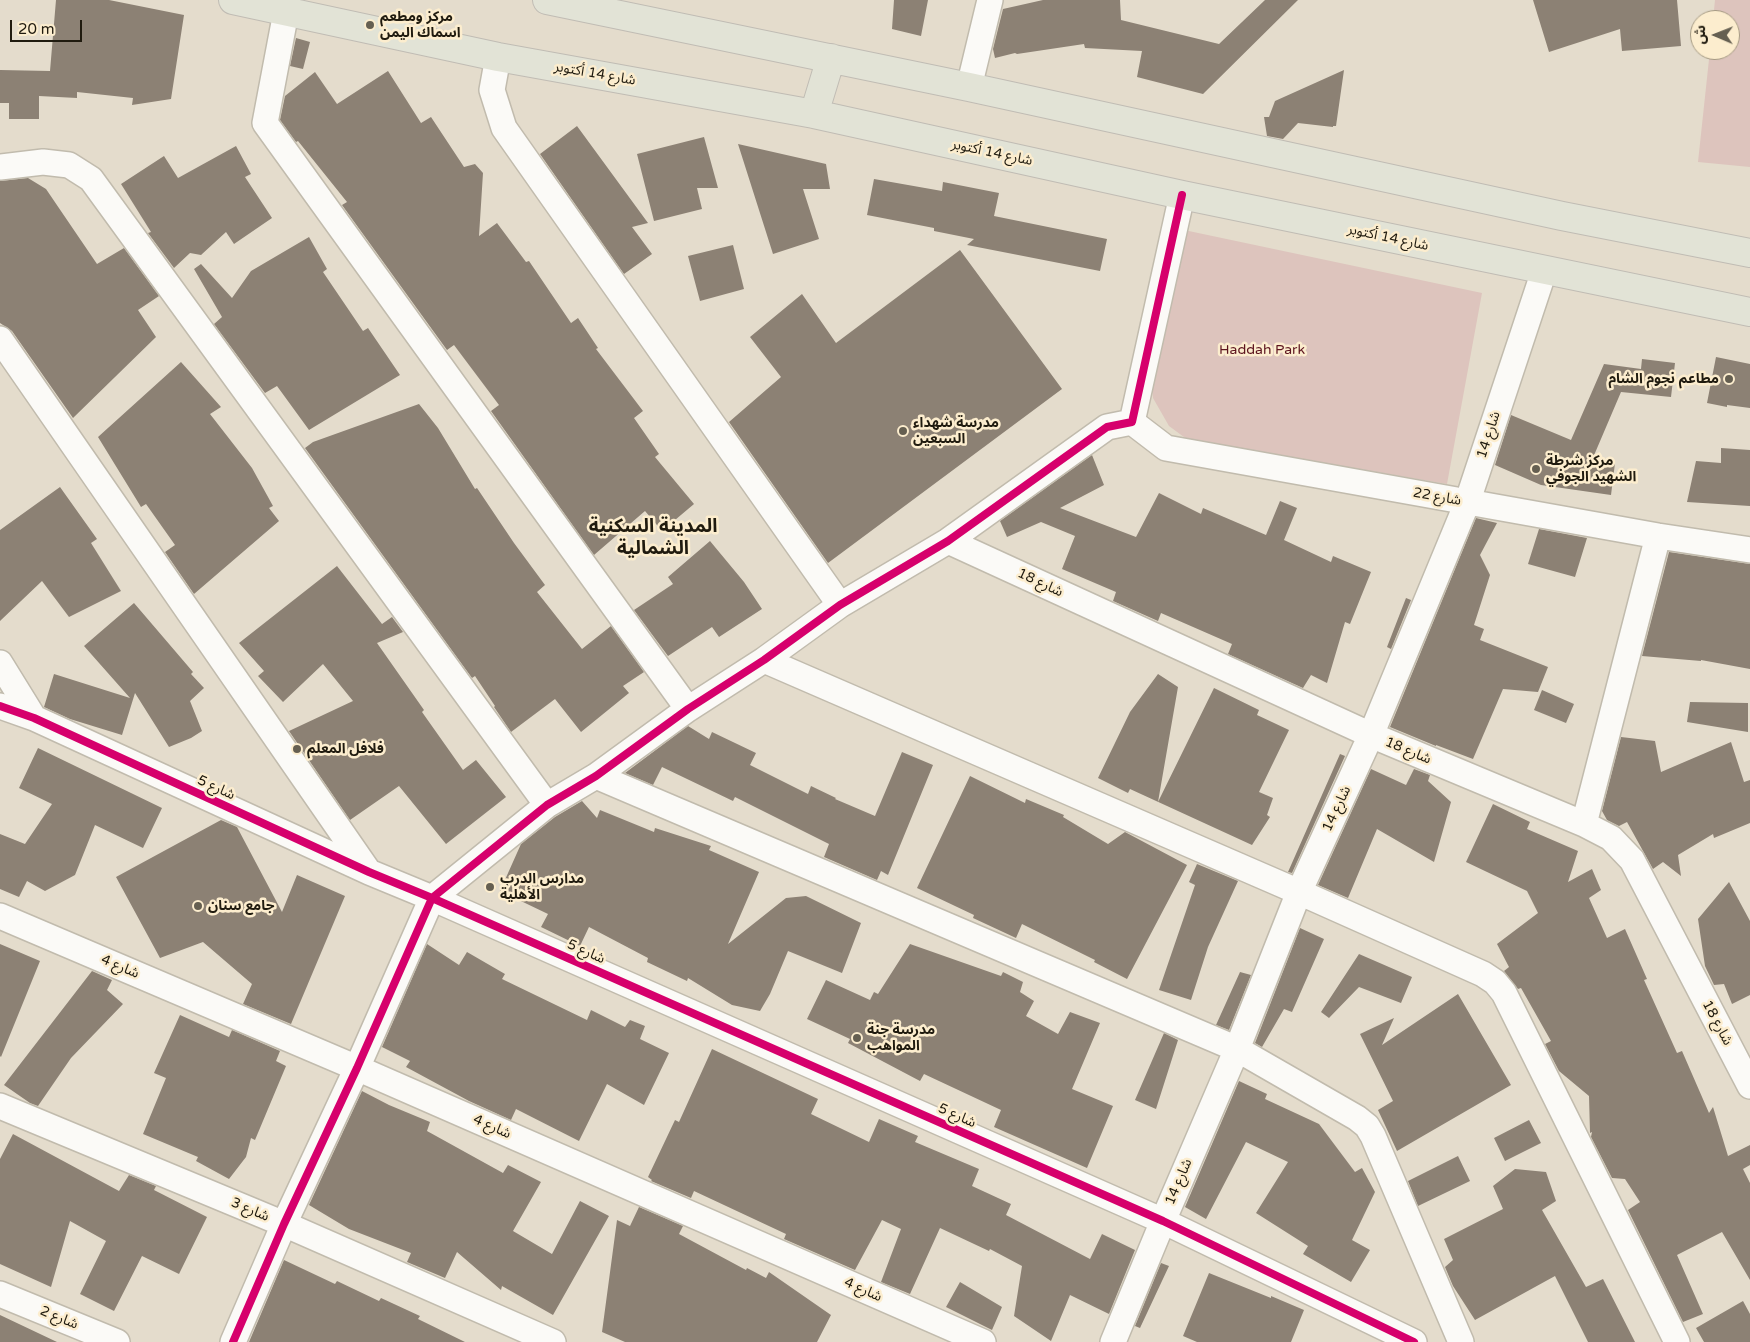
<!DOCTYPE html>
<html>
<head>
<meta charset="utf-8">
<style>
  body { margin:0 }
  #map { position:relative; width:1750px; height:1342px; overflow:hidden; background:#e4dccc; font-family:"Varela Round","Noto Sans Arabic",sans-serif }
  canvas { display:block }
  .north { position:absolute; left:1690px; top:10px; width:50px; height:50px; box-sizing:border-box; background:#fcedce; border:1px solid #a49982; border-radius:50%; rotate:271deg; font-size:14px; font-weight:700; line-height:20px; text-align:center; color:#201b0f }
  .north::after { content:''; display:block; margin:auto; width:18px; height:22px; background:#655f51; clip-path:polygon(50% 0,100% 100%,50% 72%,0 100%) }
  .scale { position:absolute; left:10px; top:20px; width:72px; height:22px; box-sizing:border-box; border:2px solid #201b0f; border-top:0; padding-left:6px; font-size:15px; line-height:18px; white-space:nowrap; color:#201b0f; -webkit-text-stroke:4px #fcedce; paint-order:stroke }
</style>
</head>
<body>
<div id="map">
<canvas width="1750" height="1342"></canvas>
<div class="north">ش</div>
<div class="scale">20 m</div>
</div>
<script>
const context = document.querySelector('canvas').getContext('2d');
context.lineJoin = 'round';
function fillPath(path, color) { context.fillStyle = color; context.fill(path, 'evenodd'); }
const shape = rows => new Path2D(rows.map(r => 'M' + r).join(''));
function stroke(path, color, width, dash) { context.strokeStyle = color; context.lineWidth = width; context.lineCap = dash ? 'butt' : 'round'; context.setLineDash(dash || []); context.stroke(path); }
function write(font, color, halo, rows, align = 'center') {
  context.font = font + ' "Varela Round","Noto Sans Arabic",sans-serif'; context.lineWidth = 5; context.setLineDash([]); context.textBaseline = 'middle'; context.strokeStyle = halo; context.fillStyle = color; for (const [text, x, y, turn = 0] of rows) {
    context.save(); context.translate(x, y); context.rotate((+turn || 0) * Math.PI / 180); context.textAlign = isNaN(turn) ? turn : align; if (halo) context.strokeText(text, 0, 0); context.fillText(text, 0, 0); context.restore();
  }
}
fillPath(shape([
  [1715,0,1750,0,1750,167,1698,162,1710,50,1730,50,1730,20,1713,20],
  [1184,230,1482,293,1447,484,1188,440,1169,426,1153,398,1150,365]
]), '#ddc4bd');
fillPath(shape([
  [56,0,109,0,184,15,171,99,132,105,133,98,77,92,77,98,39,96,39,119,9,119,9,103,0,103,0,70,50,71],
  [894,0,928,0,921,36,892,29],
  [1043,0,1120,0,1121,20,1219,44,1265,0,1298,0,1203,94,1137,77,1142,51,1085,48,1084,44,1017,54,1015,53,995,58,993,49,1003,9],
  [1533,0,1677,0,1681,46,1622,51,1620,29,1549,52],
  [296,38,310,42,303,69,290,66],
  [1344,70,1336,126,1333,126,1333,127,1298,123,1283,139,1267,136,1264,117,1269,117,1275,101],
  [388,71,421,123,431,117,464,167,475,164,483,173,479,236,497,223,526,262,529,261,571,323,578,318,598,348,596,349,643,411,634,418,659,454,655,457,694,504,662,531,645,511,594,555,491,411,499,405,454,345,447,350,342,205,347,202,298,141,296,142,280,120,285,96,315,72,337,104],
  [577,126,648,223,632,227,652,254,624,274,540,154],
  [704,137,718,188,697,188,702,209,654,221,637,154],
  [738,144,826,164,830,189,803,189,819,239,773,254],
  [236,146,251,174,245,177,272,218,234,244,226,232,201,255,190,253,174,268,148,233,151,232,121,184,164,156,178,178],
  [28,178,46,189,97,264,124,248,159,296,138,310,156,337,73,418,12,331,0,323,0,181],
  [874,179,942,191,943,182,999,193,994,216,1107,239,1100,271,967,245,974,239,934,231,934,228,867,215],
  [309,237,327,269,323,272,363,331,368,328,400,375,309,430,277,386,265,393,214,324,222,317,194,269,201,264,232,298,251,271],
  [733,245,744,289,700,301,688,256],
  [960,250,1062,389,828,563,729,422,781,377,750,337,802,294,836,343],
  [1716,357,1750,364,1750,408,1727,405,1727,407,1707,403],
  [1642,359,1675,363,1671,397,1621,392,1592,460,1615,463,1611,495,1541,485,1495,465,1511,415,1571,440,1604,364,1641,369],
  [181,362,221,407,210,414,252,468,273,506,269,508,279,521,194,594,165,552,175,545,146,504,141,507,98,437],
  [419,404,438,428,475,489,477,488,514,543,545,585,537,592,582,649,611,626,644,672,623,686,629,693,581,732,555,699,511,732,494,707,495,706,475,676,472,678,305,448,313,442],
  [1721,448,1750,450,1750,506,1687,502,1696,461,1721,463],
  [1092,455,1104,485,1060,508,1136,537,1159,493,1201,514,1203,508,1266,535,1280,501,1297,508,1284,540,1331,562,1333,556,1371,572,1350,624,1345,622,1327,683,1311,675,1303,688,1228,654,1232,644,1161,613,1158,621,1113,601,1116,592,1062,569,1075,536,1041,522,1007,537,1000,521],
  [60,487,97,539,91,543,121,591,69,617,42,581,0,621,0,530],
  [1476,518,1497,523,1480,555,1490,575,1474,625,1484,629,1480,640,1548,667,1538,692,1503,689,1473,759,1436,745,1436,746,1390,727],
  [1539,529,1587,538,1575,577,1528,564],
  [710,541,744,582,762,609,719,637,712,627,668,656,634,610,673,584,668,577],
  [1669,552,1750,564,1750,669,1701,660,1701,661,1642,656],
  [337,566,382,624,392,617,403,632,377,643,424,710,422,712,463,770,476,760,506,797,446,844,399,786,350,820,289,731,353,701,323,664,283,702,258,676,264,671,239,643],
  [1406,598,1411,600,1391,649,1387,647],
  [134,603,193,672,191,674,204,688,190,701,202,731,191,738,169,747,135,693,122,735,70,719,44,707,54,674,130,698,84,646],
  [1158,674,1178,687,1158,802,1214,688,1259,710,1257,715,1289,730,1259,792,1273,798,1267,815,1270,817,1252,845,1130,789,1128,793,1098,778,1130,712],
  [1542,690,1574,704,1566,723,1534,710],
  [1690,702,1748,703,1748,732,1687,722],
  [688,726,709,739,712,732,756,753,750,765,808,794,811,786,836,798,835,799,875,816,902,752,933,765,888,875,881,871,877,880,824,857,829,844,735,797,733,801,662,767,653,785,625,773],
  [1621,737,1655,741,1661,772,1731,742,1744,782,1750,780,1750,823,1714,838,1713,834,1678,855,1681,876,1663,862,1653,869,1627,822,1619,826,1607,820,1602,811],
  [38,748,162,808,143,848,95,825,75,875,45,891,27,881,19,897,0,889,0,834,25,844,52,804,19,788],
  [1340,754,1345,756,1292,873,1288,872],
  [1371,769,1406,785,1414,769,1430,775,1428,781,1451,802,1434,862,1377,829,1348,898,1318,885],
  [970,776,1025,803,1026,799,1064,815,1063,817,1108,844,1125,832,1187,865,1127,979,1094,962,1095,960,1022,924,1016,938,973,918,974,915,917,888],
  [582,801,597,818,600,810,654,832,655,828,711,846,709,850,759,872,728,944,786,898,806,896,861,923,842,973,788,951,770,994,760,1011,732,1005,688,978,687,981,647,962,648,958,589,927,580,946,541,927,548,914,500,891,521,844,555,817],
  [1493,804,1530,822,1527,829,1578,851,1568,882,1592,869,1601,890,1589,898,1607,938,1625,929,1647,979,1644,980,1677,1053,1682,1051,1709,1113,1713,1107,1728,1156,1750,1145,1750,1165,1743,1169,1750,1183,1750,1280,1722,1232,1677,1255,1703,1314,1683,1322,1628,1210,1640,1202,1625,1179,1612,1178,1591,1137,1592,1132,1590,1133,1589,1096,1559,1071,1545,1044,1551,1041,1521,988,1518,989,1504,971,1509,967,1497,944,1538,913,1527,891,1466,862],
  [221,820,237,827,282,912,297,875,345,896,291,1024,243,1004,252,984,203,942,160,958,116,877],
  [1197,864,1238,881,1208,947,1191,1000,1159,990,1195,885,1189,882],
  [1729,882,1750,921,1750,995,1732,1004,1724,984,1714,985,1705,966,1698,919],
  [1300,928,1324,939,1292,1012,1284,1009,1262,1047,1255,1043],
  [0,944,40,961,1,1057,0,1056],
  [427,944,459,965,467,952,505,974,502,979,587,1020,591,1010,625,1027,630,1020,645,1026,640,1039,669,1053,644,1105,607,1084,579,1141,516,1109,511,1120,469,1101,406,1067,410,1061,382,1047],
  [910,944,1001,976,1003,972,1023,982,1020,992,1034,1001,1026,1016,1058,1034,1070,1012,1100,1023,1072,1089,1113,1106,1087,1168,994,1127,1001,1110,924,1074,920,1081,848,1043,850,1039,807,1019,826,980,870,1000,874,992,878,994],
  [1359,954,1412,977,1401,1003,1359,987,1329,1018,1321,1012],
  [92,971,112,980,107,990,123,1004,71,1058,38,1106,30,1103,4,1085],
  [1240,972,1251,975,1229,1030,1216,1025],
  [1458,994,1511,1085,1397,1151,1378,1110,1393,1101,1360,1034,1394,1018,1382,1045],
  [180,1015,229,1037,232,1030,280,1051,276,1061,286,1066,255,1140,251,1138,246,1157,229,1179,196,1161,198,1157,143,1134,166,1078,154,1073],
  [1164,1033,1178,1040,1156,1109,1135,1100],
  [712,1049,818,1099,811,1114,869,1142,879,1119,918,1136,915,1142,979,1169,972,1186,1011,1204,1006,1215,1090,1259,1102,1234,1135,1250,1109,1314,1070,1295,1051,1341,1014,1316,1022,1266,990,1249,989,1251,940,1228,910,1294,881,1282,901,1229,882,1220,855,1270,784,1239,786,1234,694,1191,691,1198,651,1181,652,1180,648,1177,675,1120,679,1122],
  [1239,1081,1267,1094,1265,1099,1319,1124,1355,1172,1362,1168,1375,1192,1352,1240,1370,1250,1351,1282,1303,1254,1308,1246,1256,1213,1288,1162,1246,1142,1206,1219,1185,1207],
  [362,1091,389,1105,430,1122,427,1131,503,1173,508,1165,541,1182,513,1231,552,1254,580,1201,609,1216,553,1315,502,1286,501,1290,457,1252,445,1278,407,1262,411,1253,349,1229,309,1205],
  [1529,1120,1541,1143,1505,1161,1494,1138],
  [13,1134,119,1191,129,1175,156,1186,154,1190,207,1217,179,1274,142,1256,114,1311,80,1294,106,1241,70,1221,51,1287,0,1264,0,1159],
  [1458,1156,1470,1181,1418,1206,1408,1181],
  [1515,1169,1546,1172,1556,1201,1542,1210,1586,1287,1603,1279,1635,1342,1588,1342,1555,1276,1475,1320,1453,1286,1445,1267,1453,1260,1444,1239,1503,1209,1493,1186],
  [639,1207,683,1226,679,1234,746,1270,747,1268,766,1278,769,1272,831,1315,817,1342,625,1342,602,1332,617,1220,630,1226],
  [284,1260,335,1284,337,1281,379,1301,381,1298,420,1316,418,1319,465,1342,249,1342],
  [1161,1263,1169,1266,1140,1328,1135,1326],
  [1209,1273,1271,1298,1271,1296,1304,1310,1291,1342,1197,1342,1183,1336],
  [960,1282,1002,1307,992,1330,946,1307],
  [1743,1301,1750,1314,1750,1342,1704,1342,1696,1328],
  [0,1315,57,1342,0,1342]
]), '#8c8174');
const minor = shape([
  [286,12,265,123,688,709],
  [498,57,492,90,504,128,840,605],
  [969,87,990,0],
  [0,167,43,162,69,165,91,179,547,805],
  [0,339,369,872],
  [1132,422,1166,448,1658,536,1750,550],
  [948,541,1371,735,1584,824,1611,838,1632,860,1750,1086],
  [764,660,1299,892,1483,974,1495,982,1504,993,1677,1342],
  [0,663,34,718],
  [0,706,34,718,369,872,432,898,1163,1221,1414,1342],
  [596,776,1237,1049,1357,1118,1367,1126,1373,1136,1461,1342],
  [1584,824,1658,536],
  [0,916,357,1068,983,1342],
  [0,1106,284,1224,553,1342],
  [0,1294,117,1342],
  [233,1342,284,1224,357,1068,432,898,547,805,596,776,688,709,764,660,840,605,948,541,1107,427,1132,422,1182,195],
  [1113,1342,1163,1221,1237,1049,1299,892,1371,735,1467,503,1544,271]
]);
const major = shape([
  [233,0,498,57,814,114,1182,195,1750,312],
  [547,0,969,87,1562,216,1750,253],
  [814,114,831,58]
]);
stroke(minor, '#c1bbad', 28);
stroke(major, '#c0bcb4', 30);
stroke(minor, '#fbfaf7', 25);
stroke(major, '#e2e3d6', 28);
stroke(shape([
  [0,706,34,718,369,872,432,898,1163,1221,1414,1342],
  [233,1342,284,1224,357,1068,432,898,547,805,596,776,688,709,764,660,840,605,948,541,1107,427,1132,422,1182,195]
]), '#d6006c', 8);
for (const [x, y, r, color] of [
  [370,25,5,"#655f51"],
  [1729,379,5,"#655f51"],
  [903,431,5,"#655f51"],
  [1536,469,5,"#655f51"],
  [297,749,5,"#655f51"],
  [490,887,5,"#655f51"],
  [198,906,5,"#655f51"],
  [857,1038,5,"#655f51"]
]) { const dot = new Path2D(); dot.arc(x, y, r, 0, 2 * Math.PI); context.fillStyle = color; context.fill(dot); stroke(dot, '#fcedce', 2); }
write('bold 14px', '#201b0f', '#fcedce', [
  ["مركز ومطعم",380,17],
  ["اسماك اليمن",380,33],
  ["مطاعم نجوم الشام",1719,379,"right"],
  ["مدرسة شهداء",913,423],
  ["السبعين",913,439],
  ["مركز شرطة",1546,461],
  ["الشهيد الجوفي",1546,477],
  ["فلافل المعلم",307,749],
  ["مدارس الدرب",500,879],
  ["الأهلية",500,895],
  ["جامع سنان",208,906],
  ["مدرسة جنة",867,1030],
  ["المواهب",867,1046]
], 'left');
write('14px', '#201b0f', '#fcedce', [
  ["شارع 14 أكتوبر",595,74,10],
  ["شارع 14 أكتوبر",992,153,12],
  ["شارع 14 أكتوبر",1388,238,12],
  ["شارع 14",1489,435,-72],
  ["شارع 22",1437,497,10],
  ["شارع 18",1040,583,25],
  ["شارع 18",1408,751,23],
  ["شارع 5",216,788,25],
  ["شارع 14",1337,809,-65],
  ["شارع 5",586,952,24],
  ["شارع 4",120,967,23],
  ["شارع 18",1717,1023,62],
  ["شارع 5",957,1116,24],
  ["شارع 4",492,1127,24],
  ["شارع 14",1179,1182,-67],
  ["شارع 3",250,1210,23],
  ["شارع 4",863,1290,24],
  ["شارع 2",59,1318,22]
]);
write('14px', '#5d151f', '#fcedce', [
  ["Haddah Park",1262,350]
]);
write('bold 19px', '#201b0f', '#fcedce', [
  ["المدينة السكنية",653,527],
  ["الشمالية",653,549]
]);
</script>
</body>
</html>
